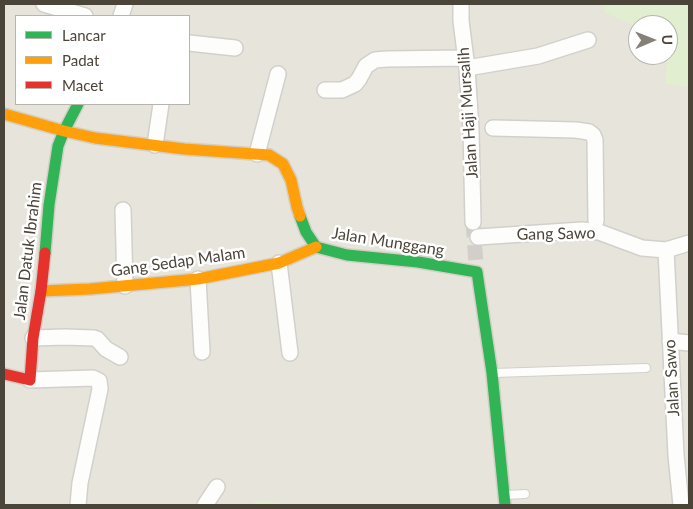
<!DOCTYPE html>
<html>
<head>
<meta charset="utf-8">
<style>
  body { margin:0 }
  #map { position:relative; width:693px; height:509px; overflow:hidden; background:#f4f2ee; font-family:Lato,sans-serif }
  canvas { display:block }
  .frame { position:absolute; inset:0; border:5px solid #4b4439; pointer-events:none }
  .legend { position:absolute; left:15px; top:15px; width:175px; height:90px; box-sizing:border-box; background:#fff; border:1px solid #b7b4b0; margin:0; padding:6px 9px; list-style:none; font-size:15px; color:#4b4439 }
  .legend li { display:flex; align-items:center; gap:10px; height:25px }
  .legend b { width:25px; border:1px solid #b7b4b0 }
  .north { position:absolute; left:628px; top:15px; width:50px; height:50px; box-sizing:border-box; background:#fff; border:1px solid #b7b4b0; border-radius:50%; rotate:89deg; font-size:14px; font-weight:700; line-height:20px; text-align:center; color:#4b4439 }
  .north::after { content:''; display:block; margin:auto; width:18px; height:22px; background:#868178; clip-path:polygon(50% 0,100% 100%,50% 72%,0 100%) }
</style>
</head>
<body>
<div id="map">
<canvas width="693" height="509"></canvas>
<div class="frame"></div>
<ul class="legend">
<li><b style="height:6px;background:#30b455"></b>Lancar</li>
<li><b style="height:6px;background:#ff9f0a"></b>Padat</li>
<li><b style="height:6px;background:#e5322d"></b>Macet</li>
</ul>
<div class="north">U</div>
</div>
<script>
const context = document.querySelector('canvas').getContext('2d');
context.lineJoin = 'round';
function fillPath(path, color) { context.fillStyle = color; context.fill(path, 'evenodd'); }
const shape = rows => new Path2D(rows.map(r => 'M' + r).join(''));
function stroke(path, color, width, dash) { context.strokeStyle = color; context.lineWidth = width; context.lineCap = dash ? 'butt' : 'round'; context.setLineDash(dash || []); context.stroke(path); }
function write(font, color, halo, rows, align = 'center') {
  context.font = font + ' Lato,sans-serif'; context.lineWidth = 5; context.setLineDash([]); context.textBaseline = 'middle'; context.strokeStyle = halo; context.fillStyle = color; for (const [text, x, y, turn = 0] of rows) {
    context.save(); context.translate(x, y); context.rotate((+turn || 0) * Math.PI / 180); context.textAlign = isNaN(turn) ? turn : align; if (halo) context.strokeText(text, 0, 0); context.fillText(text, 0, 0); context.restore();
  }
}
fillPath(shape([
  [4,4,689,4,689,505,4,505],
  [16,16,189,16,189,104,16,104],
  [638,25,668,25,668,55,638,55]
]), '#e7e4dc');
fillPath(shape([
  [603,4,686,4,689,7,689,87,665,84,668,43,670,41,668,40,668,25,638,25,638,27,605,13],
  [259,500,294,505,250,505]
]), '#e1eecf');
stroke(shape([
  [473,222,476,263]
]), '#d2cfca', 15, [15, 8]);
const lane = shape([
  [494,373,646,368],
  [506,495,525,494]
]);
const street = shape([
  [44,4,85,16],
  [461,4,461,21,467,68,471,129,473,222],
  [121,16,125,4],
  [189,43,235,48],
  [467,68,538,56,588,40],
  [325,90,342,90,355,84,359,79,366,66,375,60,387,59,466,58],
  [493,128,576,130,589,132,593,135,595,140,596,221],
  [155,145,161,104],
  [257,154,278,74],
  [123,210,125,286],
  [478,237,582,230,599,232,642,248,666,250,689,243],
  [666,250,676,455,681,505],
  [279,263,290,353],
  [198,279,202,352],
  [33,338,65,337,94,338,97,339,106,349,120,357],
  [670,341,689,343],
  [30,380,93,378,99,381,100,389,80,483,78,505],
  [205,505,217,487]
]);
const fast = shape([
  [300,216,306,232,316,247,347,255,418,262,477,272,492,373,505,505],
  [45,253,49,205,58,146,64,131,78,104]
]);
const slow = shape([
  [4,114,64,131,95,138,184,149,269,155,283,164,291,180,297,207,300,216],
  [41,291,90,289,198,279,279,263,316,247]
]);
const jam = shape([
  [4,374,30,380,33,338,41,291,45,253]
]);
stroke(lane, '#d2d0cb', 10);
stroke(street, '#d2d0cb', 18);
stroke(fast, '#d3cfc5', 14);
stroke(slow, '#d3cfc5', 14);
stroke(jam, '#d3cfc5', 14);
stroke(lane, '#fdfdfc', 8);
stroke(street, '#fdfdfc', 15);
stroke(fast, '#30b455', 11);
stroke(slow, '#ff9f0a', 11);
stroke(jam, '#e5322d', 11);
write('16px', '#4b4439', '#fff', [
  ["Jalan Haji Mursalih",468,113,-94],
  ["Gang Sawo",556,234,-1],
  ["Jalan Munggang",388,242,9],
  ["Jalan Datuk Ibrahim",28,251,-83],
  ["Gang Sedap Malam",178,262,-8],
  ["Jalan Sawo",672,378,-93]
]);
</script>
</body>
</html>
